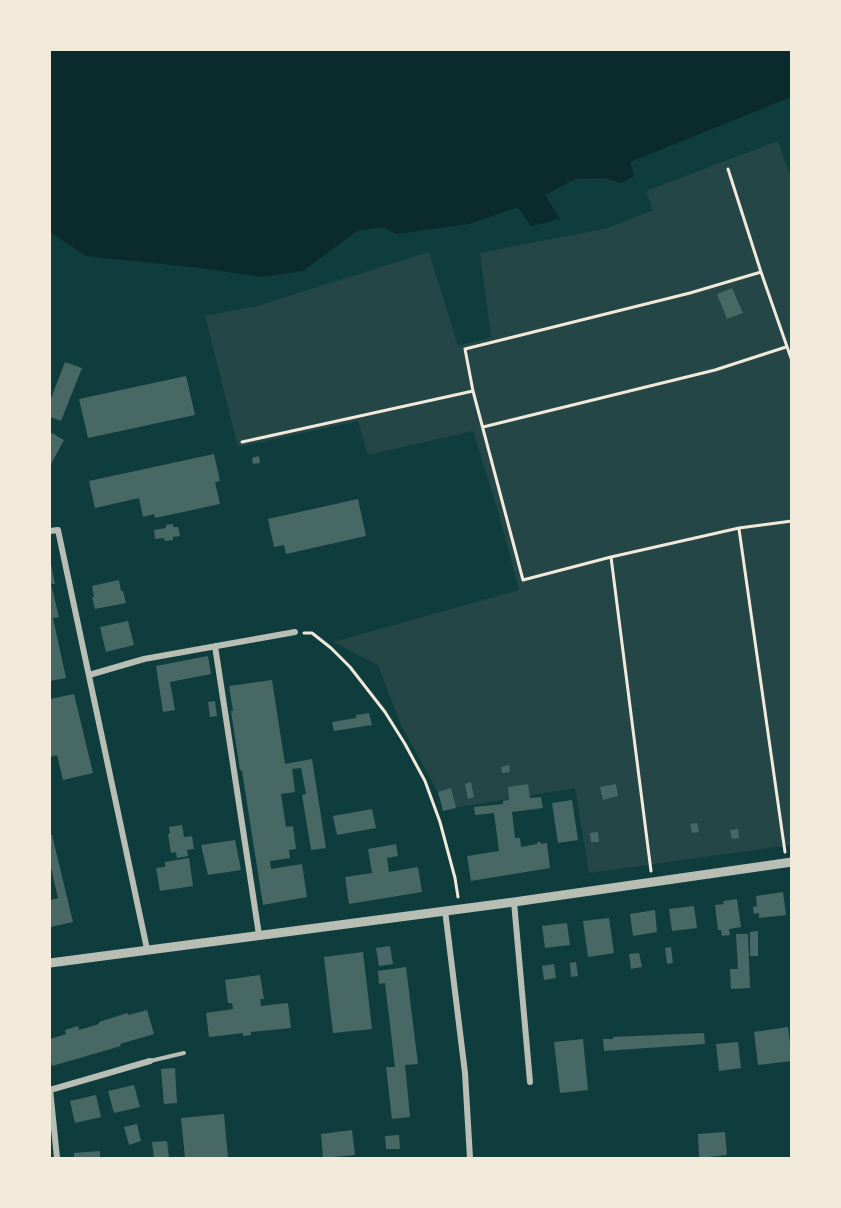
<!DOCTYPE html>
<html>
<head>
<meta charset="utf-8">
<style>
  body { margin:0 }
  #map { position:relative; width:841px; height:1208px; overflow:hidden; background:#0f3d3e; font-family:Rubik,sans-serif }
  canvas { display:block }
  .frame { position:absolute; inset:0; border:51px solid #f1e9da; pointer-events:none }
</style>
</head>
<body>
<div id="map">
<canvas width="841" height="1208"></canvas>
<div class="frame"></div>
</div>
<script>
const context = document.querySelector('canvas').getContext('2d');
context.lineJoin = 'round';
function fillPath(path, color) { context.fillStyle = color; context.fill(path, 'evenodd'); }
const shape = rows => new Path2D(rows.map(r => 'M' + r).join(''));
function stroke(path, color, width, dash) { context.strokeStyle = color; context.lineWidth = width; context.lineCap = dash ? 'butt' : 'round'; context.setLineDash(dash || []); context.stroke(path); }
fillPath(shape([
  [778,141,792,180,791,845,589,873,575,788,447,809,401,725,378,665,333,642,519,590,499,515,473,431,368,455,358,421,238,447,205,316,257,306,429,252,458,346,491,337,480,253,608,228,653,210,646,191]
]), '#244646');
fillPath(shape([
  [50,50,791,50,791,97,630,162,634,176,622,183,603,178,575,179,545,195,560,219,531,226,518,207,469,224,397,234,382,227,357,231,303,271,261,277,200,268,86,256,50,232]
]), '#0a2a2b');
fillPath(shape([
  [732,288,743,313,727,319,717,294],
  [65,362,82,368,61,421,50,417,50,401],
  [186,376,195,415,88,438,79,399],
  [50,432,64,440,50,466],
  [214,454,220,481,215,482,220,504,155,518,154,514,143,517,139,498,95,508,89,481],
  [259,456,260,463,253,464,252,458],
  [358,499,366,536,286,554,284,545,274,547,268,519],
  [173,524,173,527,178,527,180,536,173,537,173,540,165,541,164,538,155,539,154,530,166,528,166,525],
  [51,564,55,584,51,584,59,617,53,618,66,678,50,681],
  [119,580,121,591,123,591,126,603,95,609,92,597,94,597,92,586],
  [128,621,134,645,106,652,100,627],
  [208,656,211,674,170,682,175,710,163,712,156,666],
  [272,680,285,764,312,759,326,848,311,850,302,795,306,794,301,768,292,769,295,792,281,794,286,827,293,826,296,849,289,850,290,858,270,861,271,869,302,864,307,897,263,905,242,771,240,770,231,711,233,711,229,686],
  [74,694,93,773,63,780,57,755,50,757,50,699],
  [215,701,217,716,210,717,208,702],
  [369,713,372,725,334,731,332,722,356,718,356,715],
  [509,765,510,772,502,773,501,767],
  [471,782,474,797,468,799,465,784],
  [528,784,530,798,541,797,543,808,512,812,515,838,520,838,521,847,537,844,537,842,541,842,541,844,547,843,550,868,471,881,467,856,499,851,494,813,475,815,474,807,503,804,503,801,509,800,508,787],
  [616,784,618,796,603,800,600,787],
  [451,788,456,808,443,811,438,792],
  [572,800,578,840,558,843,552,803],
  [372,809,376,828,337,835,333,816],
  [697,823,699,832,692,833,690,824],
  [182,825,184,837,192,836,194,849,187,850,188,856,177,858,176,852,171,853,168,834,170,834,169,827],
  [738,829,739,838,732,839,730,830],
  [598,832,599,842,591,842,590,833],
  [50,835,52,835,73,922,50,927,50,900,58,898,50,863],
  [235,840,241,870,208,875,201,845],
  [396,844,398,856,387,858,389,872,418,867,422,892,349,904,345,877,372,873,368,849],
  [189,858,193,886,160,891,156,868,165,867,165,862],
  [783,892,786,915,759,918,759,913,754,914,753,907,757,906,756,896],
  [737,899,741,927,729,929,730,935,722,936,721,930,718,930,715,905,724,904,723,901],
  [694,906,697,928,672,931,669,909],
  [655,910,657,932,633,936,630,914],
  [609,918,614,953,588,957,583,921],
  [567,923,570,945,545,948,542,926],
  [758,931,758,956,750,956,750,932],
  [736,934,748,934,750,988,731,989,730,969,738,969],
  [390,946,393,964,379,966,376,948],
  [671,947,673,963,667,964,665,948],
  [363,952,372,1029,333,1033,324,957],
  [639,953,642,967,631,969,629,954],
  [576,962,578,976,571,977,570,963],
  [554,964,556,978,544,980,542,966],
  [406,967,418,1064,405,1065,410,1117,392,1119,386,1067,395,1067,385,983,379,984,378,971],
  [260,975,264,999,260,999,261,1006,288,1003,291,1028,251,1032,251,1035,243,1036,243,1033,209,1037,206,1013,233,1009,232,1003,228,1003,225,980],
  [147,1010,154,1034,120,1044,121,1046,52,1066,50,1058,50,1039,66,1034,65,1030,78,1026,79,1030,99,1024,99,1022,124,1014,128,1013,128,1015],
  [788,1027,792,1061,758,1065,754,1032],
  [704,1033,705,1044,604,1051,603,1039,613,1039,613,1037],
  [583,1039,588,1090,560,1093,554,1042],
  [738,1042,741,1068,719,1071,716,1044],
  [175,1068,177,1103,164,1104,161,1069],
  [134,1085,140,1107,114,1113,108,1091],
  [96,1095,101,1117,75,1123,70,1101],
  [224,1114,228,1158,185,1158,181,1118],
  [137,1124,141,1141,129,1145,124,1127],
  [352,1130,355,1155,323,1158,321,1134],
  [725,1132,727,1155,699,1158,698,1134],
  [399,1135,400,1149,386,1149,385,1136],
  [167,1141,169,1158,154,1158,152,1142],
  [100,1151,100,1158,74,1158,74,1153]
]), '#486865');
stroke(shape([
  [728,169,761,272,792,361],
  [761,272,690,293,465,349,473,391,523,580,611,557,739,528,792,521],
  [483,427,715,370,786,347],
  [242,442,473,391],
  [739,529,785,852],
  [611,557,651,871],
  [304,633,312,633,331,648,350,667,385,712,405,744,425,781,440,822,455,878,458,897]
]), '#f1e9da', 3);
stroke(shape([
  [150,1061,184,1053]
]), '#b8beb3', 4);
stroke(shape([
  [50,531,58,530,147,949],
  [215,646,259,935],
  [89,675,144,659,295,632],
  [514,902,530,1082],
  [445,910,465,1073,470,1158],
  [50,1089,57,1158],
  [50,1090,150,1061]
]), '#b8beb3', 6);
stroke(shape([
  [50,963,514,902,792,862]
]), '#b8beb3', 9);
</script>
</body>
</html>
